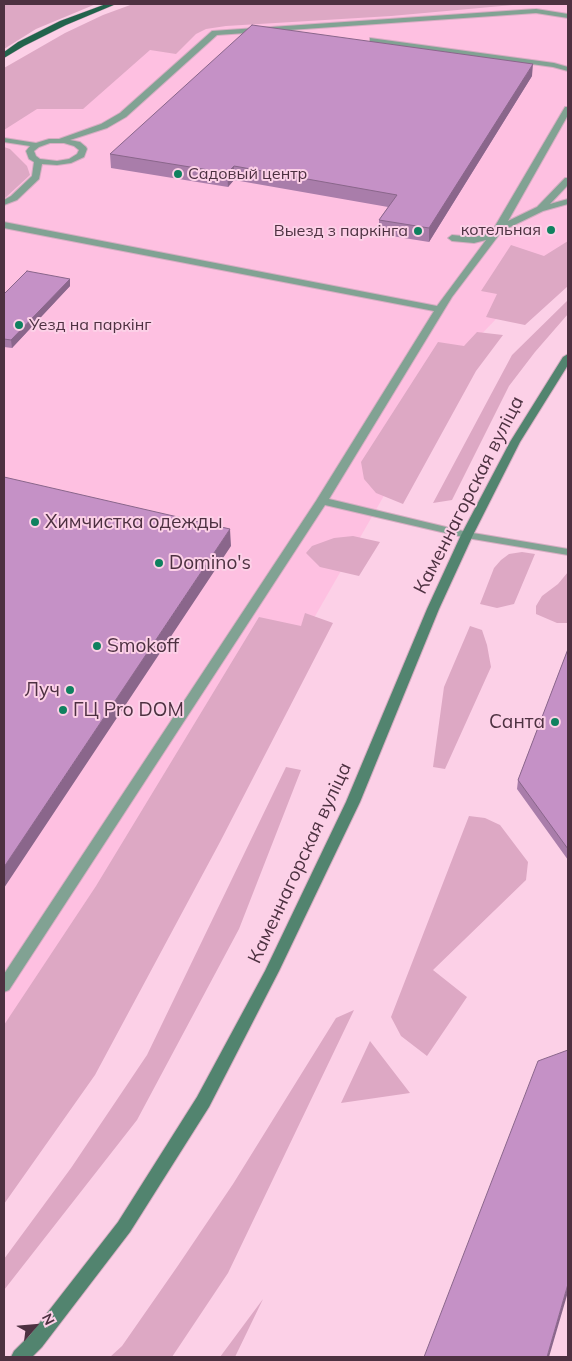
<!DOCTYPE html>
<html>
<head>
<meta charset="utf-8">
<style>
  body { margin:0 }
  #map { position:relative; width:572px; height:1361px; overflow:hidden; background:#fcd0e7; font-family:Mulish,sans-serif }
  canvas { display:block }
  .frame { position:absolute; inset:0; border:5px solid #4d3141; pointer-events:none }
  .north { position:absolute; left:10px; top:1301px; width:50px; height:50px; -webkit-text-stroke:4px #fcd0e7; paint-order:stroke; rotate:63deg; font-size:14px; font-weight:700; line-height:20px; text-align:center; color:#4d3141 }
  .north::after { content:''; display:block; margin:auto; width:18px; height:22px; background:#4d3141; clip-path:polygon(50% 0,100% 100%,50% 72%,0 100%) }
</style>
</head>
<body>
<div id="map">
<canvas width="572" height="1361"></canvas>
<div class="frame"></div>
<div class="north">N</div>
</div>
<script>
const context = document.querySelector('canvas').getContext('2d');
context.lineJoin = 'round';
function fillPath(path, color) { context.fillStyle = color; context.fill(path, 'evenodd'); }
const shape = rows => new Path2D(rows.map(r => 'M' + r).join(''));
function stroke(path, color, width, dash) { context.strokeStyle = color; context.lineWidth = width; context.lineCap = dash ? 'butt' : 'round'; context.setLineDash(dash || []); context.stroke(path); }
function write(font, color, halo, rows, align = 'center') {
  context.font = font + ' Mulish,sans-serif'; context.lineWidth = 4; context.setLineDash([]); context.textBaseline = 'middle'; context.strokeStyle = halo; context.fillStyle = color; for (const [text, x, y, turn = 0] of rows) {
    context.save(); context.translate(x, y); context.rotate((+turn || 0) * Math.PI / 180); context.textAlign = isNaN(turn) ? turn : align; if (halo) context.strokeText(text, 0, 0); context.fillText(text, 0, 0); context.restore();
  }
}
fillPath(shape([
  [235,4,568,4,568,260,526,288,469,347,4,1160,4,124]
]), '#fec0e1');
fillPath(shape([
  [4,4,96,4,36,29,4,49],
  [133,4,524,4,391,16,226,26,206,29,196,34,176,54,150,50,83,109,37,109,4,130,4,68,65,33,103,15],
  [4,147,10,149,27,166,30,175,4,199],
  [568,241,568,286,525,325,486,317,497,294,481,291,511,245,544,256],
  [568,300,568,314,535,352,509,386,452,500,433,503,512,355],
  [477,332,503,335,476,371,403,504,376,493,364,479,361,462,438,342,464,346],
  [353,536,380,542,359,576,320,567,306,553,312,546,334,538],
  [522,552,535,554,514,604,497,608,480,604,494,568,501,560,509,554],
  [568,572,568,623,557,623,536,614,536,606,542,596,558,584],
  [305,613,333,623,220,842,95,1075,4,1204,4,1025,96,886,259,617,301,626],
  [470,626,482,630,487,645,491,667,445,769,433,767,444,687],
  [286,767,301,770,239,929,137,1120,4,1290,4,1259,71,1168,147,1055],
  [469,816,485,818,500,825,528,862,526,880,433,970,467,997,427,1056,401,1036,391,1017],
  [354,1010,228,1273,172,1357,110,1357,122,1346,177,1267,233,1184,336,1018],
  [370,1041,410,1093,341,1103],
  [263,1299,235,1357,220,1357]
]), '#dda8c4');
const service = shape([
  [536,9,568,14,568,18,536,13,217,35,126,117,107,128,70,140,80,142,86,147,87,149,84,157,71,163,57,165,42,164,39,179,17,200,4,205,4,200,11,196,32,176,34,162,29,159,26,151,30,146,4,142,4,138,36,143,49,139,59,139,101,124,120,113,212,31,536,9],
  [50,143,64,143,74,146,79,150,77,154,69,159,57,161,40,159,36,156,34,151,39,147,50,143],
  [370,38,554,63,568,67,568,71,553,67,373,42,370,42,370,38],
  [565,107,568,107,568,115,508,221,537,207,565,178,568,178,568,185,550,204,568,199,568,204,543,211,502,231,452,297,329,499,467,532,568,549,568,555,467,538,325,505,9,990,4,992,4,974,316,501,434,311,4,228,4,222,437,306,486,240,474,243,452,241,448,238,452,235,474,237,491,233,565,107]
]);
const secondary = shape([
  [568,354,568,365,520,442,473,535,439,609,360,802,279,971,209,1107,130,1232,42,1347,32,1357,11,1357,14,1351,30,1335,118,1222,197,1097,265,971,346,802,427,609,461,535,510,442,563,357,568,354]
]);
const trunk = shape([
  [106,4,116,4,66,25,24,46,4,58,4,52,18,42,60,21,106,4]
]);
stroke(service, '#d6adc2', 2);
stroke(secondary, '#d6adc2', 2);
stroke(trunk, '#d6adc2', 1);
fillPath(service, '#81a293');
fillPath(secondary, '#52846f');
fillPath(trunk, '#22634c');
fillPath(shape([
  [532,76,429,242,379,234,379,220,388,207,234,180,228,187,111,168,110,154],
  [70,279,70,286,12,348,4,347,4,294],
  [568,649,568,860,517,789,518,780]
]), '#a97daa');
fillPath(shape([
  [533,64,532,76,429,242,429,228],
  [234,166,234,180,228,187,227,173],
  [70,279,70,286,12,348,11,340],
  [230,529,231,546,4,888,4,867],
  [568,1284,568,1292,549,1357,547,1357]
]), '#8a668b');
const building = shape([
  [252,25,533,64,429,228,379,220,397,195,234,166,227,173,110,154,252,25],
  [27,271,70,279,11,340,4,339,4,294,27,271],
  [4,477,230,529,4,867,4,477],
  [568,649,568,849,518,780,568,649],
  [568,1050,568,1284,547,1357,424,1357,538,1061,568,1050]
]);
fillPath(building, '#c591c6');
stroke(building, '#8a668b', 1);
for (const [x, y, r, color] of [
  [178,174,5,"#0f815f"],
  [551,230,5,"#0f815f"],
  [418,231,5,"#0f815f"],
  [19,325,5,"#0f815f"],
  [35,522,5,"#0f815f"],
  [159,563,5,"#0f815f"],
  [97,646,5,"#0f815f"],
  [70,690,5,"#0f815f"],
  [63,710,5,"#0f815f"],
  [555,722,5,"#0f815f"]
]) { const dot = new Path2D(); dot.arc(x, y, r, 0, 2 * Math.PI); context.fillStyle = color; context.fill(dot); stroke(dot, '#fcd0e7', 2); }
write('16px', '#4d3141', '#fcd0e7', [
  ["Садовый центр",188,174],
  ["котельная",541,230,"right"],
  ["Выезд з паркінга",408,231,"right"],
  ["Уезд на паркінг",29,325]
], 'left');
write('19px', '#4d3141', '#fcd0e7', [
  ["Каменнагорская вуліца",469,495,-63],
  ["Каменнагорская вуліца",300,863,-65]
]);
write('19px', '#4d3141', '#fcd0e7', [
  ["Химчистка одежды",45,522],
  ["Domino's",169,563],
  ["Smokoff",107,646],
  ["Луч",60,690,"right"],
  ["ГЦ Pro DOM",73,710],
  ["Санта",545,722,"right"]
], 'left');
</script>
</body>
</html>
